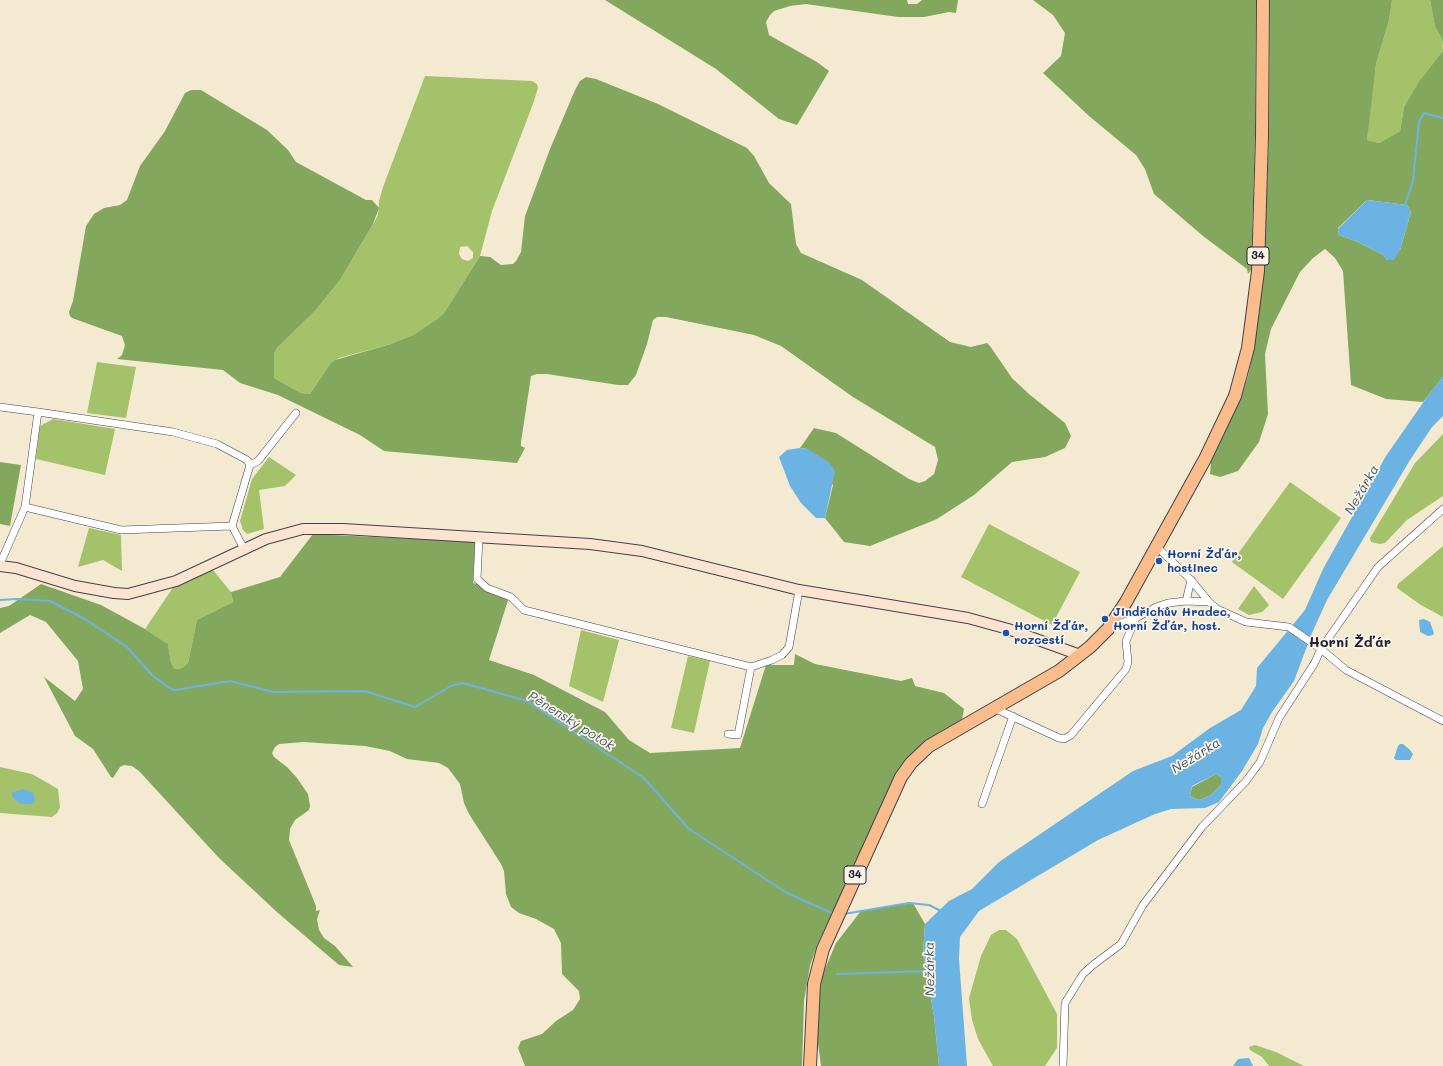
<!DOCTYPE html>
<html>
<head>
<meta charset="utf-8">
<style>
  body { margin:0 }
  canvas { display:block; background:#f4ead2 }
</style>
</head>
<body>
<canvas width="1443" height="1066"></canvas>
<script>
const context = document.querySelector('canvas').getContext('2d');
context.lineJoin = 'round';
function fillPath(path, color) { context.fillStyle = color; context.fill(path, 'evenodd'); }
const shape = rows => new Path2D(rows.map(r => 'M' + r).join(''));
function stroke(path, color, width, dash) { context.strokeStyle = color; context.lineWidth = width; context.lineCap = dash ? 'butt' : 'round'; context.setLineDash(dash || []); context.stroke(path); }
function write(font, color, halo, rows, align = 'center') {
  context.font = font + ' Mali,sans-serif'; context.lineWidth = 3.5; context.setLineDash([]); context.textBaseline = 'middle'; context.strokeStyle = halo; context.fillStyle = color; for (const [text, x, y, turn = 0] of rows) {
    context.save(); context.translate(x, y); context.rotate((+turn || 0) * Math.PI / 180); context.textAlign = isNaN(turn) ? turn : align; if (halo) context.strokeText(text, 0, 0); context.fillText(text, 0, 0); context.restore();
  }
}
fillPath(shape([
  [1392,0,1430,0,1435,27,1442,39,1443,51,1404,107,1400,131,1379,143,1367,140,1368,123,1376,64,1389,20],
  [425,76,532,81,537,84,538,88,533,104,492,211,480,256,444,313,437,319,413,335,391,344,339,358,329,365,310,394,301,393,274,378,274,354,277,348,315,311,340,280,373,224,378,215,379,201,383,187],
  [467,246,473,252,473,258,468,261,462,259,459,254,460,247],
  [97,362,136,367,126,418,87,413],
  [53,419,115,429,105,475,36,459,40,426],
  [1443,434,1443,496,1407,520,1385,543,1380,544,1371,542,1370,538,1415,463],
  [269,457,296,475,285,486,259,490,264,529,247,534,243,530,240,521,252,479],
  [1290,482,1341,518,1283,599,1232,562],
  [989,524,1080,572,1052,625,961,577],
  [89,528,121,535,122,571,103,560,78,567],
  [1443,546,1443,617,1421,605,1397,588,1398,584],
  [213,570,231,592,233,602,197,620,188,663,182,668,175,669,171,663,168,644,145,629,174,586],
  [1254,586,1269,605,1262,612,1249,615,1238,609],
  [581,630,619,640,603,702,569,686],
  [688,656,710,661,694,733,671,728],
  [0,767,32,774,58,789,60,807,57,813,52,817,0,813],
  [999,930,1006,930,1017,939,1057,1014,1057,1048,1045,1066,993,1066,978,1039,972,1020,969,998,981,956,991,935],
  [1255,1045,1276,1052,1304,1066,1269,1066,1262,1057,1250,1050,1249,1047]
]), '#a4c269');
fillPath(shape([
  [605,0,907,0,908,4,917,4,922,0,958,0,956,13,949,12,924,17,898,17,806,4,790,6,774,11,770,15,766,22,769,35,817,62,829,71,797,125,779,119,716,69],
  [1033,0,1256,0,1255,136,1251,270,1248,274,1247,269,1203,236,1154,194,1145,169,1136,155,1089,116,1043,73,1061,56,1065,33,1053,15],
  [1270,0,1392,0,1389,20,1376,64,1367,140,1379,143,1400,131,1404,107,1419,82,1443,51,1443,377,1423,402,1386,399,1351,385,1343,271,1335,258,1325,249,1313,258,1300,272,1271,329,1265,354,1268,414,1259,442,1238,471,1220,477,1210,474,1211,462,1241,398,1248,376,1254,349,1264,271,1269,136],
  [1367,200,1407,205,1411,212,1400,250,1387,260,1383,255,1358,242,1339,235,1338,228],
  [1430,0,1443,0,1443,47,1442,39,1435,27],
  [586,77,596,79,658,104,747,148,754,156,769,183,791,204,796,244,801,253,862,280,950,342,971,347,987,343,990,346,1012,378,1029,394,1065,423,1071,436,1065,448,1045,457,1012,462,974,495,937,519,870,546,844,542,825,518,833,485,807,449,800,448,814,428,836,433,909,479,919,483,925,481,934,474,938,460,935,447,853,397,781,346,754,335,666,317,657,317,653,320,647,344,636,375,628,385,618,385,547,374,537,374,531,376,521,442,521,446,525,448,517,463,384,451,360,435,278,395,240,383,223,370,117,359,122,355,125,345,122,336,72,318,70,316,69,312,73,301,86,226,94,214,104,208,120,205,127,200,140,166,165,131,185,93,191,90,201,90,267,130,288,150,296,162,366,200,372,200,379,208,373,224,340,280,315,311,277,348,274,354,274,378,301,393,310,394,329,365,335,360,391,344,413,335,437,319,444,313,480,256,490,257,501,265,513,264,516,261,521,252,525,216,550,149,575,90,580,81],
  [0,462,21,465,10,526,0,524],
  [313,534,475,542,473,583,510,594,489,660,534,675,605,712,629,740,650,753,740,748,766,665,794,665,795,654,815,664,901,681,912,678,915,686,944,693,964,709,962,720,922,745,905,760,817,945,810,966,804,1001,802,1066,525,1066,518,1048,521,1041,542,1034,556,1021,573,1010,580,999,579,991,562,974,561,943,554,929,536,919,519,913,511,907,506,894,504,871,501,864,469,814,464,803,460,784,448,768,439,763,407,759,390,751,365,746,303,742,279,744,275,747,272,753,274,757,287,767,297,778,308,794,310,806,309,810,295,820,290,829,289,840,316,906,316,911,320,910,317,919,319,930,324,938,335,946,353,967,339,965,278,913,219,858,139,771,132,766,124,765,120,767,113,778,111,777,93,749,75,736,44,677,75,701,83,689,78,661,46,622,30,615,0,633,0,608,9,606,41,584,101,605,145,629,168,644,171,663,175,669,182,668,188,663,197,620,233,602,231,592,280,577],
  [1216,774,1221,777,1221,785,1211,795,1199,800,1190,796,1192,787],
  [913,903,925,924,923,954,934,1016,939,1066,821,1066,816,1029,822,976,836,943,861,911]
]), '#83a85d');
fillPath(shape([
  [1367,200,1407,205,1411,212,1400,250,1394,260,1387,260,1383,255,1358,242,1339,235,1338,229],
  [1443,377,1443,416,1432,427,1410,460,1327,600,1312,633,1294,681,1272,712,1263,728,1258,744,1242,771,1219,802,1205,808,1171,809,1155,814,1098,840,979,911,960,937,959,959,967,1066,939,1066,934,1016,923,954,925,924,949,901,972,889,999,862,1133,771,1172,756,1210,728,1241,710,1256,686,1257,668,1305,610,1323,569,1386,456,1427,397],
  [1216,774,1221,777,1221,785,1211,795,1199,800,1190,796,1192,786],
  [800,448,807,449,829,462,835,471,825,518,816,518,801,503,790,486,779,457,787,450],
  [1424,619,1430,622,1434,633,1433,635,1428,636,1420,632,1419,620],
  [1400,744,1403,744,1409,749,1413,754,1410,760,1396,760,1394,758,1398,746],
  [24,789,34,793,35,802,30,804,21,804,14,799,11,793],
  [1249,1058,1253,1066,1233,1066,1238,1059]
]), '#6ab3e2');
stroke(shape([
  [1405,205,1413,181,1419,122,1424,113,1443,118],
  [0,600,17,599,50,601,85,619,127,647,152,675,169,688,175,690,230,681,273,692,365,691,415,707,451,686,463,683,527,701,644,778,689,829,787,893,834,914],
  [844,914,909,903,929,905,941,911],
  [837,974,928,971]
]), '#6ab3e2', 2);
const street = shape([
  [0,407,38,412],
  [250,465,258,461,296,413],
  [25,507,121,530,232,526],
  [479,538,477,579,487,588,511,597,524,610,751,667,772,660,782,655,789,647,799,590],
  [1156,546,1191,580,1209,602],
  [0,564,25,507,38,412,173,432,217,444,247,460,250,465,232,526,244,549],
  [1186,601,1191,580],
  [1111,626,1136,618,1156,607,1168,603,1186,601,1209,602,1217,609,1246,622,1289,627,1321,649,1346,670,1443,721],
  [994,708,1059,738,1064,739,1071,735,1126,669,1128,662,1126,641,1136,618],
  [728,734,738,735,751,667],
  [982,804,1013,716],
  [1063,1066,1065,1003,1083,974,1093,965,1121,944,1143,905,1202,827,1246,781,1260,762,1279,718,1314,664,1321,649,1378,567,1443,509]
]);
const secondary = shape([
  [0,566,16,568,75,586,114,593,128,594,176,581,266,539,303,529,343,529,590,544,642,551,799,590,968,618,1008,629,1080,655]
]);
const primary = shape([
  [810,1066,814,984,823,949,901,777,911,763,929,746,1059,671,1090,647,1108,629,1126,602,1205,459,1235,396,1248,348,1258,271,1262,136,1263,0]
]);
stroke(street, '#424052', 8);
stroke(secondary, '#424052', 12);
stroke(primary, '#424052', 14);
stroke(street, '#fff', 7);
stroke(secondary, '#fde4d0', 10);
stroke(primary, '#f9bc8a', 12);
for (const [x, y, r, color] of [
  [1159,561,4,"#1a4fb4"],
  [1105,619,4,"#1a4fb4"],
  [1006,633,4,"#1a4fb4"]
]) { const dot = new Path2D(); dot.arc(x, y, r, 0, 2 * Math.PI); context.fillStyle = color; context.fill(dot); stroke(dot, '#fcf5e5', 1.5); }
for (const [x, y, w] of [
  [1258,256,22],
  [855,875,22]
]) { const box = new Path2D(); box.roundRect(x - w / 2, y - 9, w, 18, 3); context.fillStyle = '#fcf5e5'; context.fill(box); stroke(box, '#22223b', 1); }
write('bold 11px', '#22223b', null, [
  ["34",1258,256],
  ["34",855,875]
]);
write('bold 12px', '#164399', '#fcf5e5', [
  ["Horní Žďár,",1167,554],
  ["hostinec",1167,568],
  ["Jindřichův Hradec,",1113,612],
  ["Horní Žďár, host.",1113,626],
  ["Horní Žďár,",1014,626],
  ["rozcestí",1014,640]
], 'left');
write('italic 13px', '#3b5575', '#fcf5e5', [
  ["Nežárka",1362,490,-60],
  ["Pěnenský potok",571,721,32],
  ["Nežárka",1196,756,-32],
  ["Nežárka",930,969,-91]
]);
write('bold 14px', '#22223b', '#fcf5e5', [
  ["Horní Žďár",1350,643]
]);
</script>
</body>
</html>
